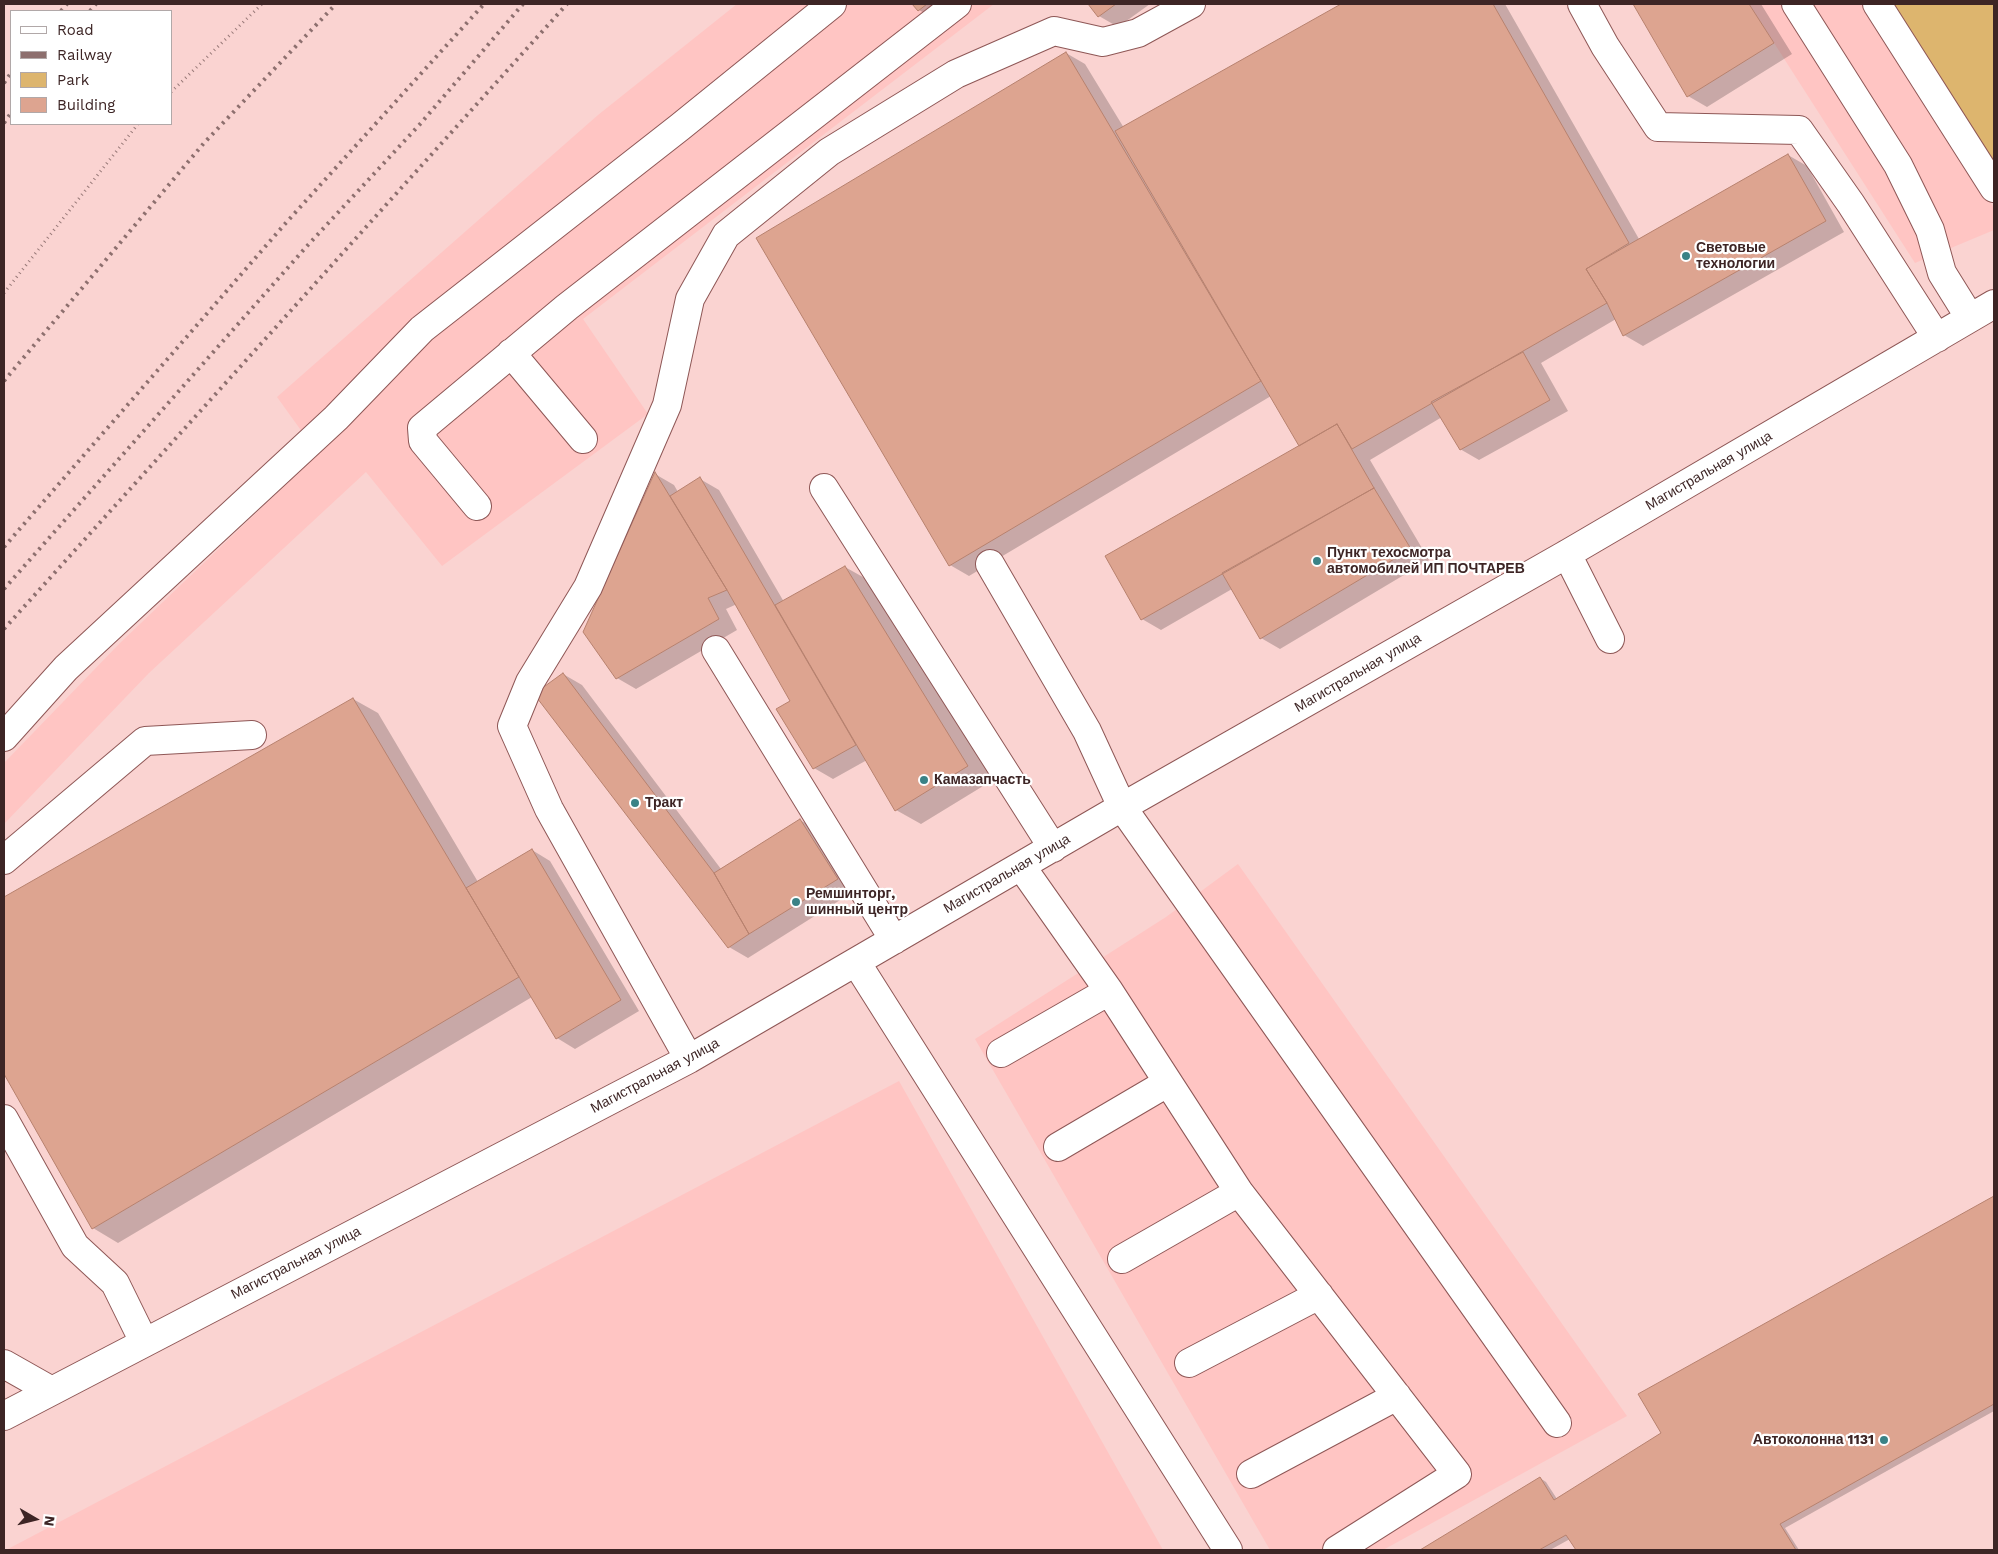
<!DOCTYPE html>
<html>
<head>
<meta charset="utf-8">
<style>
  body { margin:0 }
  #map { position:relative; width:1998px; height:1554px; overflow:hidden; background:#fad3d1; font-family:"Work Sans",sans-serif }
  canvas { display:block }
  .frame { position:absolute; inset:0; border:5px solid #3d2525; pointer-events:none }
  .legend { position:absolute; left:10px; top:10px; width:162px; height:115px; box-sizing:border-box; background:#fff; border:1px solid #b1a8a8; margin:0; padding:6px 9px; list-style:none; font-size:15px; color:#3d2525 }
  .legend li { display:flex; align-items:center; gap:10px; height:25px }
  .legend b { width:25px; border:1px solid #b1a8a8 }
  .north { position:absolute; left:10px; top:1494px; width:50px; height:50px; -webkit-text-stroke:4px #fff; paint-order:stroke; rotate:98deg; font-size:14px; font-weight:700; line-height:20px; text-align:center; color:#3d2525 }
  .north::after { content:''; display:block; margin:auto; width:18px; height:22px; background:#3d2525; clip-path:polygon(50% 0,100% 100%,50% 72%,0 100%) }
</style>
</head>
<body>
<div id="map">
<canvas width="1998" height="1554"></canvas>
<div class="frame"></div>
<ul class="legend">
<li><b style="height:6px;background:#fff"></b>Road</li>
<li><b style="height:6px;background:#8d6f6e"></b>Railway</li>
<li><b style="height:14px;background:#ddb56e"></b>Park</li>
<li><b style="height:14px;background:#dda490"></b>Building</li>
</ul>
<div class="north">N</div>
</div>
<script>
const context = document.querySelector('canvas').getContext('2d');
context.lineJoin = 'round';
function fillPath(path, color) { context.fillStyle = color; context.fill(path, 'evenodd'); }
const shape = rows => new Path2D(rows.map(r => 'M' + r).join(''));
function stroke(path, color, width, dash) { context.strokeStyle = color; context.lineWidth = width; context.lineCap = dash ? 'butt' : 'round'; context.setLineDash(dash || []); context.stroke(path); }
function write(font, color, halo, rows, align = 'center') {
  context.font = font + ' "Work Sans",sans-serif'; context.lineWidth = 4.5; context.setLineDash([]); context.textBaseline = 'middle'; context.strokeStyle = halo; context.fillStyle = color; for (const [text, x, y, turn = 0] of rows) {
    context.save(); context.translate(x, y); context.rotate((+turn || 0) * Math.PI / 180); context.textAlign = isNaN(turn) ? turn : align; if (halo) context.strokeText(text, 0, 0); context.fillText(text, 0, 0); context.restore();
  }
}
fillPath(shape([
  [737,4,994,4,583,319,648,414,442,566,366,472,149,673,4,824,4,763,120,643,318,454,277,397,598,115],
  [1749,4,1863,4,1994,208,1994,230,1915,263],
  [1238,864,1627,1416,1383,1550,1270,1550,975,1039,1166,917],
  [899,1081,1163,1550,6,1550]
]), '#ffc5c3');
fillPath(shape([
  [1892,4,1994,4,1994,164]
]), '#ddb56e');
fillPath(shape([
  [914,4,960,4,938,21,919,10],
  [1090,4,1150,4,1118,27,1099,16],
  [1344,4,1505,4,1639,239,1788,155,1807,166,1844,232,1643,346,1624,335,1616,319,1541,363,1568,411,1479,460,1460,449,1442,417,1370,460,1429,560,1280,649,1261,638,1232,589,1161,630,1142,619,1107,556,1300,447,1271,396,969,576,950,565,1066,53,1085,64,1124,128],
  [1635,4,1761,4,1792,54,1707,107,1688,96],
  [655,474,674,485,678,492,700,479,719,490,784,602,845,567,870,581,993,780,921,824,896,810,867,760,833,779,814,768,792,701,737,604,726,609,737,630,636,689,617,678],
  [563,674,582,685,721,869,800,820,819,831,856,890,748,958,729,947],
  [353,699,378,713,478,882,532,850,550,861,639,1011,575,1049,557,1038,532,997,118,1243,93,1228,4,1071,4,899],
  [1994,1198,1994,1411,1785,1528,1799,1550,1577,1550,1570,1539,1550,1550,1422,1550,1540,1478,1546,1482,1557,1499,1663,1434,1640,1394]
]), '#0003');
const building = shape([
  [912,4,927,4,918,11,912,4],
  [1088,4,1116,4,1098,17,1088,4],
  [1341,4,1493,4,1629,243,1586,269,1607,303,1352,449,1337,424,1299,446,1115,131,1341,4],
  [1633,4,1749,4,1774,43,1687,97,1633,4],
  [1066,52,1261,381,949,566,756,238,1066,52],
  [1788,154,1826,221,1623,336,1607,303,1586,269,1788,154],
  [1523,352,1550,400,1460,450,1431,402,1523,352],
  [1337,424,1374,488,1141,620,1105,556,1337,424],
  [655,472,727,590,708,598,719,619,616,679,583,632,655,472],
  [700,477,856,745,813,769,776,709,790,701,727,590,670,496,700,477],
  [1374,488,1411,549,1260,639,1222,573,1374,488],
  [845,566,968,766,895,811,775,605,845,566],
  [563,673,714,873,749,934,728,948,534,694,563,673],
  [353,698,519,977,92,1229,4,1074,4,897,353,698],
  [800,819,838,879,749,934,714,873,800,819],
  [532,849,621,1000,556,1039,466,888,532,849],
  [1994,1196,1994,1404,1780,1524,1796,1550,1576,1550,1566,1535,1539,1550,1420,1550,1540,1477,1554,1500,1661,1433,1638,1394,1994,1196]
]);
fillPath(building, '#dda490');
stroke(building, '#b7816e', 1);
const minor = shape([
  [1582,4,1605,46,1658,127,1799,130,1851,204,1937,338],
  [1796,4,1898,165,1930,230,1942,273,1970,318],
  [1877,4,1994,188],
  [511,353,583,439],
  [824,488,1053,848],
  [477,506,423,441,422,428,567,307,957,4],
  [1567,554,1610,639],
  [990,564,1087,731,1122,807,1557,1423],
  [716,650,894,940],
  [4,737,66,668,336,418,422,329,680,127,832,4],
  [4,860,145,741,252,735],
  [1021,866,1109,991,1239,1192,1457,1474,1337,1550],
  [856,962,1228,1550],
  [1001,1053,1109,991],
  [689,1059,549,809,512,726,530,682,588,587,667,405,690,299,726,235,829,152,956,74,1054,31,1103,42,1138,33,1191,4],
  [4,1119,75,1246,115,1283,144,1342],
  [1058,1147,1167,1083],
  [1122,1259,1239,1192],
  [1189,1363,1319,1295],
  [4,1364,50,1390],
  [4,1416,689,1059,1122,807,1567,554,1994,304],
  [1251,1474,1397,1396]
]);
stroke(minor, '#8e5756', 30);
stroke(shape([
  [171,92,262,4],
  [4,293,138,124]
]), '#997a79', 3, [1, 4]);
stroke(minor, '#fff', 28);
stroke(shape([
  [61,11,67,4],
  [90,11,96,4],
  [4,83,11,73],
  [4,123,11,113],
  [4,381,204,143,336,4],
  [4,547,284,225,484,4],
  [4,589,307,246,421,123,523,4],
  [4,629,567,4]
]), '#8d6f6e', 4, [2.5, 5]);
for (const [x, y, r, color] of [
  [1686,256,5,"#3a8286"],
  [1317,561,5,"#3a8286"],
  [924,780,5,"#3a8286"],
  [635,803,5,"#3a8286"],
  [796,902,5,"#3a8286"],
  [1884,1440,5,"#3a8286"]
]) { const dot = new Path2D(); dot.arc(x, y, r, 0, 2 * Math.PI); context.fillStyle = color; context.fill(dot); stroke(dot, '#fff', 2); }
write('bold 14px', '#3d2525', '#fff', [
  ["Световые",1696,248],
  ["технологии",1696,264],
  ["Пункт техосмотра",1327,553],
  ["автомобилей ИП ПОЧТАРЕВ",1327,569],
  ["Камазапчасть",934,780],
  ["Тракт",645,803],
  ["Ремшинторг,",806,894],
  ["шинный центр",806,910],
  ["Автоколонна 1131",1874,1440,"right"]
], 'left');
write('14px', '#3d2525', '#fff', [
  ["Магистральная улица",1709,471,-30],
  ["Магистральная улица",1358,673,-30],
  ["Магистральная улица",1007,874,-30],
  ["Магистральная улица",655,1076,-28],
  ["Магистральная улица",296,1263,-27]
]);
</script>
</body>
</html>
